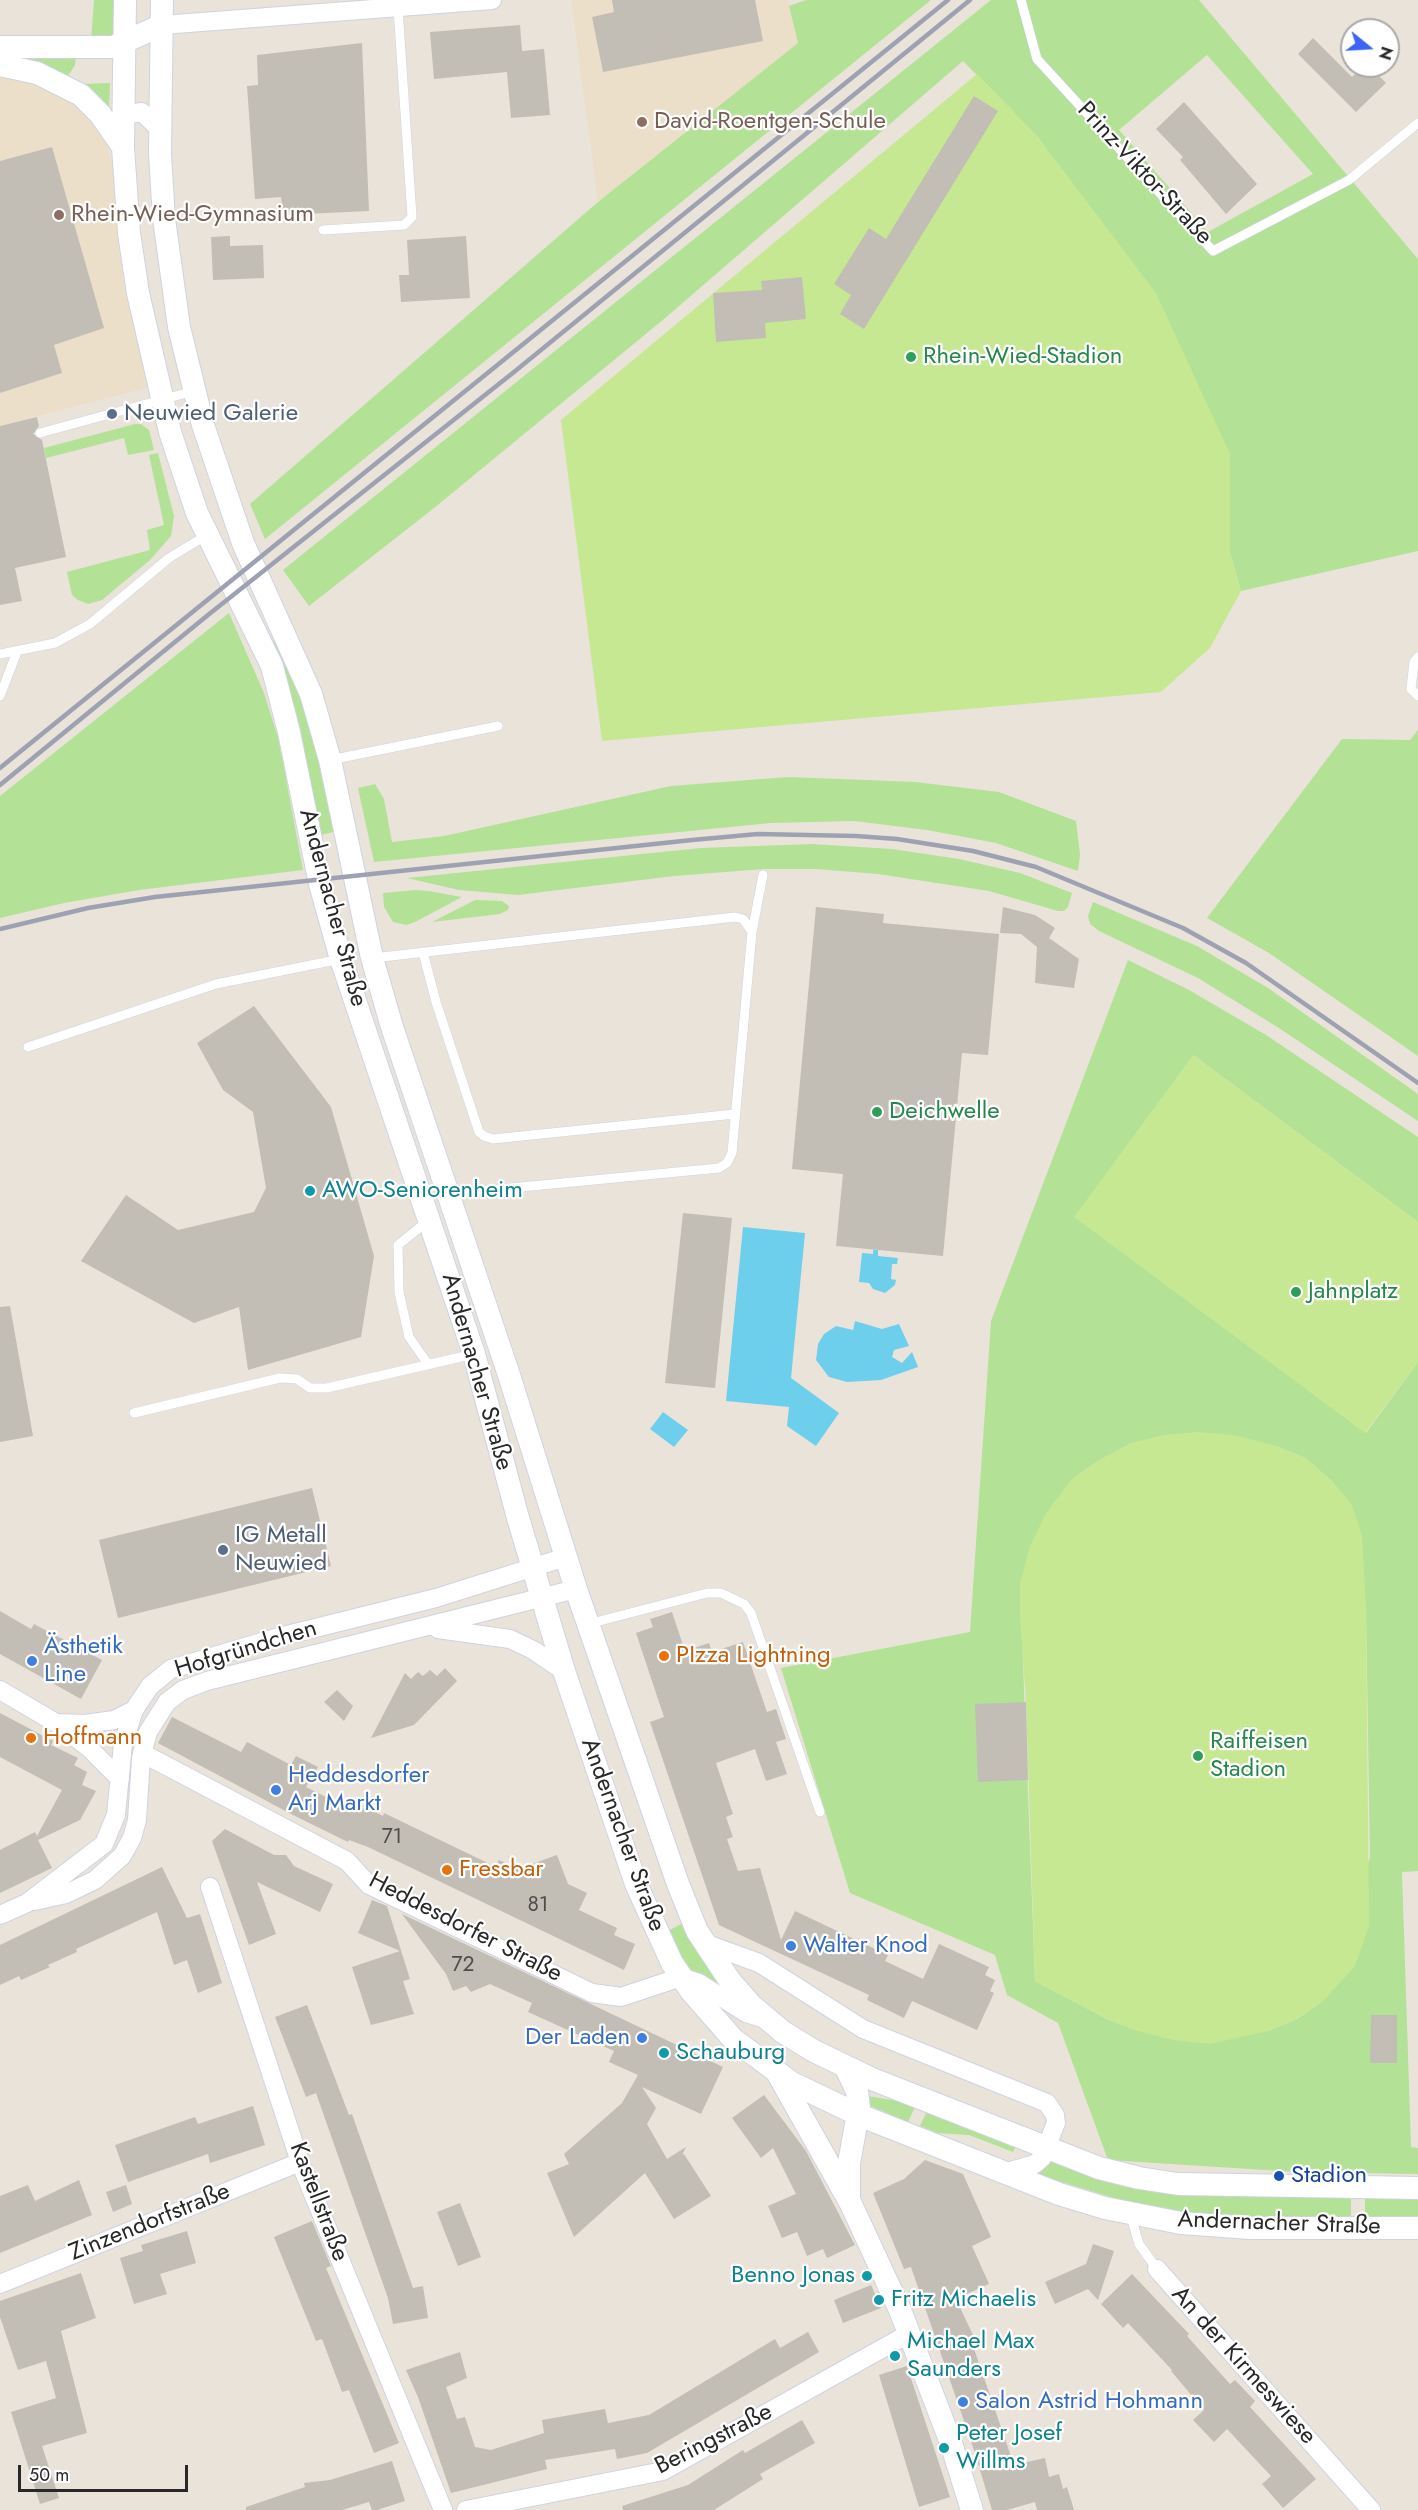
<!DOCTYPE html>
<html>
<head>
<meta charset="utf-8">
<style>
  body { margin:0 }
  #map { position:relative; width:1418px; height:2510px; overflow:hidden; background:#eae3da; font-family:Jost,sans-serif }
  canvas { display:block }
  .north { position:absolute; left:1340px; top:18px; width:60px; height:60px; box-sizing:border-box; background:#fff; border:2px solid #a9a9a9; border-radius:50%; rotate:108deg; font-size:16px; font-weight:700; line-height:24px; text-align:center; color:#282828 }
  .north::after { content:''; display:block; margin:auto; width:21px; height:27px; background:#3b65f6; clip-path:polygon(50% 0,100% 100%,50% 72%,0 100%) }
  .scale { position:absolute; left:18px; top:2465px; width:170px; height:27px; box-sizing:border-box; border:3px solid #282828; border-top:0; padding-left:8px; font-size:18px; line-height:21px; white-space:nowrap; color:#282828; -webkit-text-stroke:4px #fff; paint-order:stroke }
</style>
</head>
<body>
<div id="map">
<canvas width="1418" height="2510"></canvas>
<div class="north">N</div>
<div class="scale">50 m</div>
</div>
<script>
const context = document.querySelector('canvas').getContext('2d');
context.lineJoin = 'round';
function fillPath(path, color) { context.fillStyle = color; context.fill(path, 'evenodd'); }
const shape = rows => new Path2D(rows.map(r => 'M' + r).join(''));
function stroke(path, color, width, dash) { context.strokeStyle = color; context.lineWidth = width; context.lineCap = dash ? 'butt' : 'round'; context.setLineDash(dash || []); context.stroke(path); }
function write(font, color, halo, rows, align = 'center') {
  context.font = font + ' Jost,sans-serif'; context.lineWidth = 4.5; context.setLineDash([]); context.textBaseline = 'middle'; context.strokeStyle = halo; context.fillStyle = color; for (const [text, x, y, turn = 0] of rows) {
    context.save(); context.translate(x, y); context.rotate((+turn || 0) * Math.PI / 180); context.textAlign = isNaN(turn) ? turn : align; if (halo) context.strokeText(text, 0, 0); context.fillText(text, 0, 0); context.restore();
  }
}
fillPath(shape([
  [571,0,788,0,798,43,598,202],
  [0,72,75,99,105,137,115,176,124,284,149,387,0,426]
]), '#ecdfc9');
fillPath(shape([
  [94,0,113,0,113,33,110,38,91,41],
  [806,0,931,0,265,539,250,504,598,202,798,43,789,6],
  [991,0,1199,0,1418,259,1418,551,1241,591,1230,553,1230,454,1038,137,963,61,664,319,434,508,309,606,283,570],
  [1207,55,1313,174,1208,232,1119,130],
  [25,53,76,55,75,65,68,76,25,61],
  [110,83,109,112,83,84],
  [135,424,141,424,149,430,154,450,128,455,124,438,46,458,44,448],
  [158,453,174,516,171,536,150,560,102,600,88,604,78,600,72,595,67,572,150,550,147,530,164,525,149,455],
  [229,613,264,693,279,741,303,870,139,890,64,903,0,918,0,796],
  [276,642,306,705,338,831,320,835,270,643],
  [1418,730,1418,1056,1269,953,1207,918,1342,739,1410,740],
  [788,777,915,782,999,792,1076,821,1080,855,1078,871,996,843,927,830,854,821,771,823,374,862,358,788,375,784,384,799,392,842,444,836,671,786],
  [812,844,892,849,959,859,1020,873,1072,893,1068,907,1064,911,1058,911,989,891,878,874,816,869,764,869,674,876,518,895,459,890,407,878,701,848],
  [416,890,428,891,462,897,415,922,406,925,393,922,384,907,383,893],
  [475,900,502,901,509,906,508,910,500,914,432,922],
  [1093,902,1197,946,1268,988,1418,1094,1418,1121,1282,1030,1198,978,1099,931,1090,924,1088,916],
  [1128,960,1189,990,1266,1035,1418,1137,1418,1222,1193,1055,1366,1433,1418,1362,1418,1871,1402,1872,1411,2147,1418,2148,1418,2174,1297,2172,1108,2160,1058,2023,1007,1995,995,1955,850,1893,781,1668,970,1632,991,1321],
  [1132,1443,1273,1445,1305,1458,1333,1482,1366,1611,1370,1857,1323,2001,1297,2019,1268,2031,1138,2031,1107,2019,1035,1981,1020,1583,1071,1480,1098,1461],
  [681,1924,701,1958,722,1984,717,1987,697,1979,676,1949,668,1931],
  [861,2095,898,2101,915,2107,908,2122,859,2101],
  [927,2111,1016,2146,1013,2152,969,2135,938,2133,920,2126],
  [1047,2160,1112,2182,1351,2195,1351,2218,1256,2218,1192,2213,1134,2204,1029,2172],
  [1365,2196,1418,2196,1418,2217,1365,2217]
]), '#b3e196');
fillPath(shape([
  [977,74,1038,137,1156,293,1230,454,1230,553,1241,591,1210,648,1161,692,602,741,561,420],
  [1193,1055,1418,1222,1418,1362,1365,1433,1074,1217],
  [1197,1432,1234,1435,1273,1445,1305,1458,1333,1482,1352,1505,1362,1535,1366,1611,1369,1926,1355,1966,1323,2001,1297,2019,1268,2031,1210,2044,1173,2040,1138,2031,1107,2019,1035,1981,1026,1702,1020,1617,1020,1583,1030,1546,1046,1513,1071,1480,1098,1461,1132,1443,1164,1435]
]), '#c7e892');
fillPath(shape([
  [743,1227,805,1233,791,1378,839,1413,816,1446,787,1426,789,1407,726,1401],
  [873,1250,878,1250,878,1256,898,1258,897,1264,892,1264,891,1279,896,1280,895,1285,885,1293,873,1289,869,1283,859,1282,862,1253,873,1254],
  [855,1321,882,1329,899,1324,909,1346,894,1350,892,1357,902,1363,912,1352,918,1367,881,1380,847,1382,829,1377,816,1360,818,1344,824,1334,836,1326,853,1330],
  [663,1412,688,1430,674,1447,650,1429]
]), '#6dcfec');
fillPath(shape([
  [612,0,755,0,763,41,603,72,592,17,614,12],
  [520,25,522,51,544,49,550,115,511,118,507,72,434,79,430,32],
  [1313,38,1352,77,1363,66,1369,66,1386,83,1356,112,1298,54],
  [362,43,369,211,283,215,281,197,255,199,247,86,258,85,257,55],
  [974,96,998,111,864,329,840,314,851,295,834,284,869,228,886,239],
  [1184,102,1257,184,1226,214,1180,160,1183,157,1156,129],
  [52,147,104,328,54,345,62,373,0,393,0,161],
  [230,236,230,246,263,245,264,278,213,280,211,237],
  [466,236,470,298,401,302,399,275,409,275,407,240],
  [802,277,806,319,765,323,766,338,716,342,713,293,762,290,761,281],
  [37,417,39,426,33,434,42,440,66,557,15,568,22,601,0,605,0,426],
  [816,907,884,914,883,923,999,934,988,1055,962,1053,943,1256,836,1246,843,1174,792,1169],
  [1003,907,1035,915,1055,928,1049,938,1079,959,1074,988,1035,983,1037,947,1021,934,1000,933],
  [254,1006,331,1107,374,1256,361,1337,248,1370,239,1307,194,1323,81,1261,126,1195,178,1230,254,1212,266,1188,253,1112,223,1090,197,1043],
  [683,1213,732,1218,715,1388,665,1383],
  [10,1306,33,1436,0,1442,0,1307],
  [312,1488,331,1566,118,1618,99,1540],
  [0,1611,31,1629,34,1624,102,1660,81,1699,0,1654],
  [672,1612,685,1651,709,1643,712,1652,743,1642,767,1712,776,1709,786,1739,776,1742,787,1774,766,1781,755,1749,716,1763,733,1814,726,1817,733,1837,727,1839,738,1871,760,1868,781,1940,795,1911,888,1955,885,1961,923,1979,939,1944,989,1967,985,1975,995,1980,990,1991,994,1993,977,2030,912,2001,904,2018,867,2000,869,1995,719,1925,650,1722,664,1717,636,1633,653,1627,650,1619],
  [445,1668,457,1681,414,1725,371,1738,405,1673,411,1679,418,1672,423,1676,430,1670,437,1676],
  [337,1690,353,1706,344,1721,324,1702],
  [1026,1702,1028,1780,978,1782,975,1704],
  [0,1713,53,1741,51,1745,78,1758,74,1765,87,1772,82,1785,96,1791,80,1820,38,1840,52,1868,0,1893,0,1850,35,1832,37,1836,62,1790,0,1757],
  [172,1717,241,1752,247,1742,291,1765,296,1756,318,1767,306,1787,338,1803,340,1798,364,1810,365,1807,383,1816,384,1813,496,1867,499,1860,518,1869,557,1855,568,1884,587,1893,579,1910,617,1928,614,1935,635,1944,624,1970,368,1847,349,1840,348,1842,293,1815,158,1743],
  [225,1829,274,1855,286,1855,294,1866,333,1884,320,1912,257,1882,276,1934,249,1945,212,1841],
  [162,1867,187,1918,200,1914,222,1983,198,1993,187,1960,174,1965,157,1912,76,1949,77,1952,48,1965,50,1967,21,1980,19,1976,0,1985,0,1945],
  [372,1900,387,1906,410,1979,403,1981,414,2014,371,2025,352,1967,400,1951,358,1933],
  [402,1914,723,2067,701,2114,642,2087,656,2108,647,2124,667,2159,686,2147,682,2155,684,2154,711,2196,674,2219,645,2173,574,2237,547,2173,569,2164,564,2154,622,2103,638,2075,609,2062,614,2051,528,2012,532,2003,490,1984,471,1992,466,1986,453,1991,446,1974],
  [307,2005,349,2115,352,2114,413,2288,423,2286,428,2318,393,2324,388,2298,316,2093,306,2097,275,2017],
  [1371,2015,1397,2015,1397,2063,1370,2063],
  [764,2095,806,2151,855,2245,827,2258,823,2249,807,2256,797,2232,782,2238,768,2206,796,2194,773,2148,761,2158,732,2118],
  [253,2106,265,2145,210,2163,208,2154,128,2182,115,2145,195,2117,198,2124],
  [925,2160,963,2174,991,2237,972,2246,989,2284,956,2299,973,2335,970,2337,1014,2465,1045,2458,1049,2477,1059,2474,1063,2489,1067,2487,1074,2510,1037,2510,1035,2502,1007,2510,992,2510,974,2450,911,2267,904,2269,873,2193,904,2179],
  [79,2180,92,2215,0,2253,0,2196,28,2185,35,2201],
  [126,2185,132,2204,113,2212,106,2192],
  [460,2203,481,2257,458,2266,437,2212],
  [312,2221,331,2266,326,2268,399,2443,374,2453,349,2390,342,2392,322,2339,316,2341,274,2237],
  [187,2231,196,2263,160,2274,167,2294,134,2304,120,2258,143,2251,141,2245],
  [1093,2244,1114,2251,1098,2300,1088,2289,1055,2304,1045,2282,1086,2264],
  [81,2273,96,2318,61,2331,87,2433,42,2446,59,2498,40,2504,11,2412,56,2398,46,2361,18,2370,0,2317,0,2301],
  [1132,2274,1189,2334,1187,2336,1230,2384,1235,2380,1255,2401,1250,2407,1316,2479,1283,2508,1262,2484,1271,2476,1227,2429,1214,2442,1193,2420,1204,2410,1171,2371,1172,2370,1128,2323,1123,2328,1101,2304],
  [871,2285,881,2308,843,2323,834,2300],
  [808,2332,819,2352,647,2453,617,2459,615,2449,545,2460,547,2469,451,2493,418,2397,406,2370,460,2352,467,2378,446,2387,457,2419,465,2417,475,2447,491,2450,544,2433,542,2420,605,2409,608,2423,649,2415,775,2339,780,2348],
  [907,2366,950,2497,919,2507,879,2375],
  [802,2420,815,2443,760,2474,763,2479,714,2510,623,2510,622,2506,688,2485,743,2450,745,2453],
  [392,2461,405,2501,377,2510,372,2510,369,2502,342,2510,246,2510,246,2507,305,2487,304,2483,330,2480]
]), '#c2bdb5');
const service = shape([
  [1021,0,1037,59,1213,251,1349,180,1418,123],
  [323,230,404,225,412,217,398,8],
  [40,433,194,391],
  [0,654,55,643,90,624,169,558,207,535],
  [1418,657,1414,662,1411,689,1418,696],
  [0,696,17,652],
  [330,760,498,726],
  [752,932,763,875],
  [423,952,436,1002,479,1132,484,1136,493,1139,735,1114],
  [373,958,735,917,743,919,752,932,732,1153,727,1163,719,1168,448,1194],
  [28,1047,216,984,341,959],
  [428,1364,409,1337,399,1292,398,1245,429,1220],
  [134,1413,280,1378,297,1379,310,1388,327,1388,474,1354],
  [588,1624,707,1593,721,1593,744,1604,751,1613,820,1812],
  [1130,2213,1139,2244,1157,2269]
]);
const minor = shape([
  [162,25,492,0],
  [124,121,129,114,142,112,160,130],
  [438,1629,510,1639,533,1650,564,1671],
  [0,1690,56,1723,88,1747,120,1779],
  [56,1723,85,1724,114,1720,134,1710],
  [142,1753,347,1861,369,1885,592,1993,621,1997,681,1977,699,1983,746,2013,763,2018],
  [210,1887,300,2162,443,2510],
  [34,1901,66,1894,95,1880,122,1856,132,1838,137,1820,141,1758,148,1732,167,1702,183,1690,207,1681,576,1589],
  [0,1915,27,1903,104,1844,116,1815,123,1744,134,1710,150,1686,171,1669,279,1637,436,1598,566,1557],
  [704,1943,759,1963,863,2029,1047,2103,1055,2115,1056,2123,1042,2158,1035,2164,1004,2173],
  [1157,2269,1371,2510],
  [0,2284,300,2162],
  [466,2510,663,2471,910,2333]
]);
const tertiary = shape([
  [125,0,123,147,129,233,138,293,170,432,197,513,272,666,289,732,320,884,341,959,474,1354,518,1518,564,1671,636,1884,672,1963,691,1991,733,2039,792,2083,859,2115,1059,2194,1105,2208,1181,2223,1250,2228,1418,2228],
  [162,0,160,154,164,219,179,327,203,425,243,543,311,694,330,760,372,958,392,1027,509,1375,576,1589,678,1884,697,1931,730,1981,752,2006,783,2032,814,2051,872,2079,1099,2168,1139,2178,1178,2184,1418,2188],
  [0,47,113,47,162,25],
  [0,65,37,73,81,95,100,114,123,147],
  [846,2068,857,2091,859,2108,849,2163,849,2197],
  [778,2074,850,2202,900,2310,950,2440,972,2510]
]);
stroke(service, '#cfd3e1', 10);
stroke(minor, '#cfd3e1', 20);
stroke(tertiary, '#cfd3e1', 24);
stroke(service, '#fff', 9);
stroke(minor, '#fff', 18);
stroke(tertiary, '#fff', 22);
stroke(shape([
  [0,768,948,0],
  [0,785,208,615,514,372,970,0],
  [0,929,88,908,155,897,692,840,758,834,856,836,897,839,973,851,1036,867,1183,928,1246,963,1418,1083]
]), '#9da1b2', 4.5);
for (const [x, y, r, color] of [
  [642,122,6,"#8d6e63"],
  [59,215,6,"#8d6e63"],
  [911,357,6,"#2e9e5b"],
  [112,414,6,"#5c6f8a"],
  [877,1112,6,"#2e9e5b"],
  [310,1191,6,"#0f9aa8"],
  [1296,1292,6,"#2e9e5b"],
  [223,1550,6,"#5c6f8a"],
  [664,1656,6,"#e8710a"],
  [32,1661,6,"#3f7fe0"],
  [31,1738,6,"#e8710a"],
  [1198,1756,6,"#2e9e5b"],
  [276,1790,6,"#3f7fe0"],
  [447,1870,6,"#e8710a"],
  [791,1946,6,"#3f7fe0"],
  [642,2038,6,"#3f7fe0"],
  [664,2053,6,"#0f9aa8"],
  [1279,2176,6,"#1a4fb4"],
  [867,2276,6,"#0f9aa8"],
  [879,2300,6,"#0f9aa8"],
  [895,2356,6,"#0f9aa8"],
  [963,2402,6,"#3f7fe0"],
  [944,2448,6,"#0f9aa8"]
]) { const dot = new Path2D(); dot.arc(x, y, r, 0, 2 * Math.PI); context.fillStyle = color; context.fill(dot); stroke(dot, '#fff', 2); }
write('21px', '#4e4d4b', null, [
  ["71",392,1838],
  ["81",538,1906],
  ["72",463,1966]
]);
write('24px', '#785e54', '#fff', [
  ["David-Roentgen-Schule",654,122],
  ["Rhein-Wied-Gymnasium",71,215]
], 'left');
write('24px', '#282828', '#fff', [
  ["Prinz-Viktor-Straße",1144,174,47],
  ["Andernacher Straße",332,908,75],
  ["Andernacher Straße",476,1372,74],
  ["Hofgründchen",246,1650,-17],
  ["Andernacher Straße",622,1835,70],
  ["Heddesdorfer Straße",465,1928,27],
  ["Kastellstraße",318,2202,69],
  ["Zinzendorfstraße",150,2223,-22],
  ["Andernacher Straße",1279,2224,2],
  ["An der Kirmeswiese",1243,2366,48],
  ["Beringstraße",714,2440,-27]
]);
write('24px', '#27864d', '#fff', [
  ["Rhein-Wied-Stadion",923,357],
  ["Deichwelle",889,1112],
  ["Jahnplatz",1308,1292],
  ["Raiffeisen",1210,1742],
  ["Stadion",1210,1770]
], 'left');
write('24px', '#4e5e75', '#fff', [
  ["Neuwied Galerie",124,414],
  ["IG Metall",235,1536],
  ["Neuwied",235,1564]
], 'left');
write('24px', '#0d838f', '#fff', [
  ["AWO-Seniorenheim",322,1191],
  ["Schauburg",676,2053],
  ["Benno Jonas",855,2276,"right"],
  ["Fritz Michaelis",891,2300],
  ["Michael Max",907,2342],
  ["Saunders",907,2370],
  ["Peter Josef",956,2434],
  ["Willms",956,2462]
], 'left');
write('24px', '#366cbe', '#fff', [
  ["Ästhetik",44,1647],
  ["Line",44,1675],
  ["Heddesdorfer",288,1776],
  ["Arj Markt",288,1804],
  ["Walter Knod",803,1946],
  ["Der Laden",630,2038,"right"],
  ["Salon Astrid Hohmann",975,2402]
], 'left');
write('24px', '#c56008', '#fff', [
  ["PIzza Lightning",676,1656],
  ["Hoffmann",43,1738],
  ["Fressbar",459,1870]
], 'left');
write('24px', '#164399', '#fff', [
  ["Stadion",1291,2176]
], 'left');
</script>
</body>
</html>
